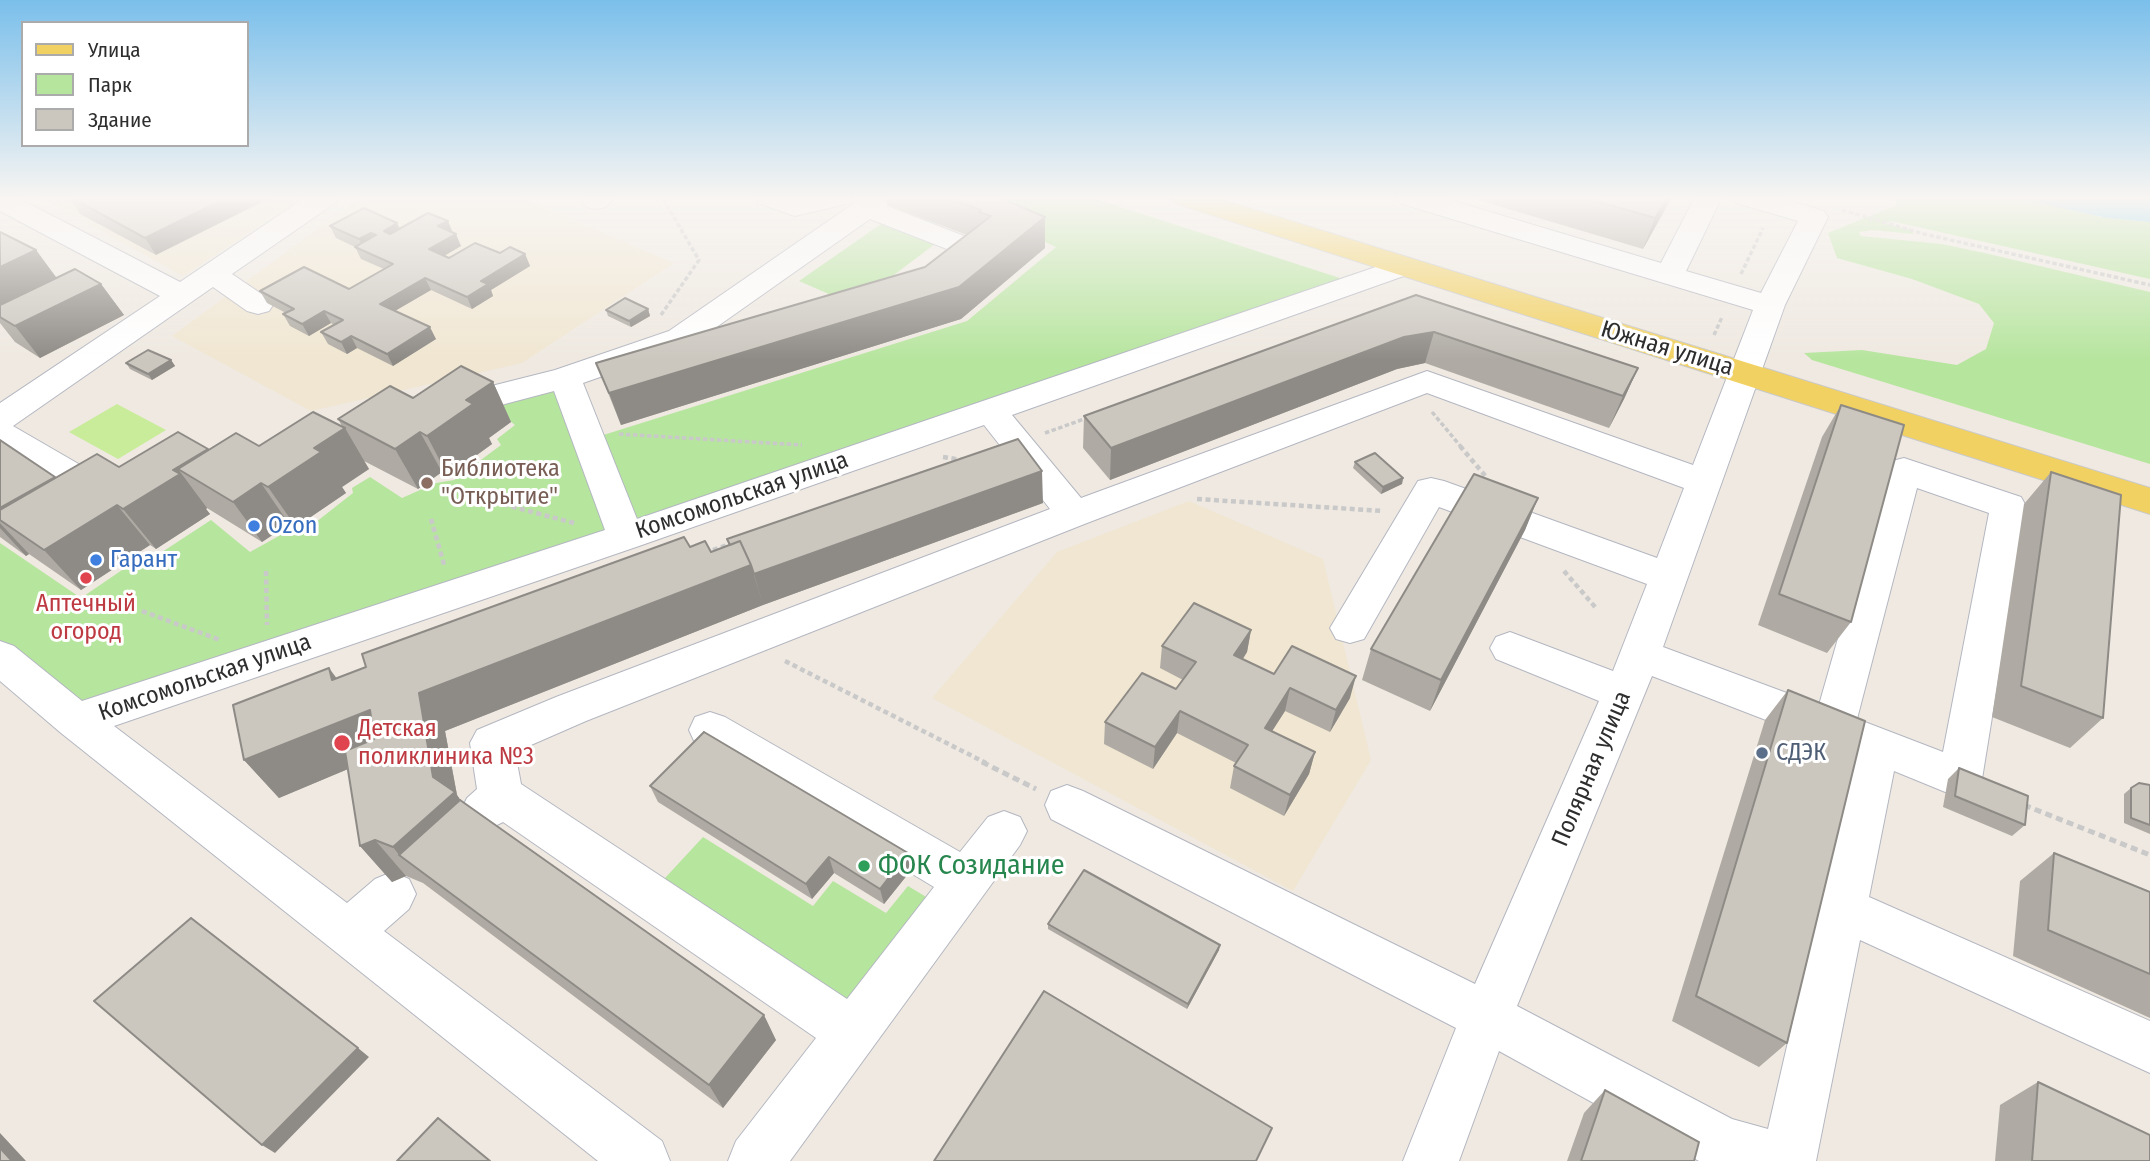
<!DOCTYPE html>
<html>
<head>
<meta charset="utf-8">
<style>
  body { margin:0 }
  #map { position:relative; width:2150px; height:1161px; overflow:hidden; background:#efe9e1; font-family:"Fira Sans Condensed",sans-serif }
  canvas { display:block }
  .legend { position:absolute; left:21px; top:21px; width:228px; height:126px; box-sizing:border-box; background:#fff; border:2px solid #ababab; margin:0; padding:9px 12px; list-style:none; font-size:21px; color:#2e2e2e }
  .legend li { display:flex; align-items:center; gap:14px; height:35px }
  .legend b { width:35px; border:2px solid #ababab }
</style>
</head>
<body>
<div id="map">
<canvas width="2150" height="1161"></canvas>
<ul class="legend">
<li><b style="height:9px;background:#f2d163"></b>Улица</li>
<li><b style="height:19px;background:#b6e59e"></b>Парк</li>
<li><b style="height:19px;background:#cbc7bf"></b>Здание</li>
</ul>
</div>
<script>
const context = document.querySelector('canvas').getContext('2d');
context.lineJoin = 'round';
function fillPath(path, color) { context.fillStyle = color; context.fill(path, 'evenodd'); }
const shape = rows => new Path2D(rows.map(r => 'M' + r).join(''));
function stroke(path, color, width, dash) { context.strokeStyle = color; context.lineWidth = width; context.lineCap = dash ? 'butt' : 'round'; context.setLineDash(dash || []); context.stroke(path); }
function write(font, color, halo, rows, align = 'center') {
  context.font = font + ' "Fira Sans Condensed",sans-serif'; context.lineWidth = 6; context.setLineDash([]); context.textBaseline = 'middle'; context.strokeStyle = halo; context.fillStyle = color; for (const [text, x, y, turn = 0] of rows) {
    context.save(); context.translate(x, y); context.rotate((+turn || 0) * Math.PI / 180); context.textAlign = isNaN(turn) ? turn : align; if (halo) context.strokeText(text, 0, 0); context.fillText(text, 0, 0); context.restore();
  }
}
fillPath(shape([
  [39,197,304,197,183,276],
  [361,197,519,197,674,263,522,363,311,411,172,336],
  [1189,501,1323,559,1371,760,1293,891,932,698,1057,552]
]), '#f0e6d1');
fillPath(shape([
  [947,197,1090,197,1349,281,631,527,597,437,967,321,1056,247],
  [1894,197,2012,197,2107,218,2150,222,2150,279,1891,221,1886,224,1911,230,1914,234,1872,230,1859,232,1861,236,1942,244,1989,254,2150,292,2150,464,1812,360,1804,353,1862,350,1957,365,1986,349,1994,323,1979,304,1912,279,1837,258,1828,233,1897,205],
  [881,224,935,244,854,305,799,281],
  [555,385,613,531,84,710,0,641,0,543,81,598,147,553,159,554,211,520,250,552,286,532,302,533,353,493,352,488,370,477,402,498,436,483,454,480,501,445,497,439,515,425,487,403],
  [703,837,813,906,833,881,886,913,908,886,938,904,851,1021,653,891]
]), '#b6e59e');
fillPath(shape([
  [117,404,166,430,118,459,69,432]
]), '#c9ec9a');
fillPath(shape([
  [2012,197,2150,197,2150,222,2107,218]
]), '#75cff0');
const minor = shape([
  [0,197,16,197,180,282,306,197,338,197,335,203,232,274,269,299,273,305,269,311,258,314,247,311,213,287,13,426,108,481,125,484,130,493,125,502,103,508,90,504,0,448,0,403,160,296,0,211,0,197],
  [585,197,615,197,606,207,596,209,586,207,582,201,585,197],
  [755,197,797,199,853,197,850,203,795,216,758,203,755,197],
  [863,197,894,197,887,206,982,243,986,249,954,278,944,281,934,278,929,272,952,251,870,219,691,345,583,383,637,519,1405,257,1415,260,1420,266,1415,272,1012,415,1081,498,1427,371,1693,465,1753,310,1399,203,1396,197,1440,197,1661,263,1695,197,1715,197,1719,203,1686,271,1761,293,1798,221,1736,203,1733,197,1777,197,1824,211,1828,217,1785,305,1663,647,1819,705,1886,470,1892,461,1904,458,2021,497,2026,506,1982,779,1976,792,1960,798,1894,771,1869,897,2150,1021,2150,1073,1860,940,1816,1161,1699,1161,1499,1051,1459,1161,1403,1161,1456,1028,1051,819,1045,805,1051,791,1067,785,1083,791,1475,984,1599,701,1496,659,1490,648,1496,637,1510,632,1613,671,1647,584,1439,507,1364,639,1350,643,1336,639,1330,628,1418,481,1431,478,1444,481,1657,558,1684,488,1427,393,1087,523,586,721,515,752,521,784,847,999,934,887,695,743,689,730,695,717,710,712,725,717,960,852,988,817,1004,811,1020,817,1027,831,1020,845,790,1161,728,1161,736,1141,816,1038,503,822,483,832,467,826,460,812,467,798,477,789,470,743,477,730,556,697,1050,509,984,425,639,546,114,726,347,903,375,879,392,872,409,879,416,894,409,909,384,931,662,1141,670,1161,598,1161,61,733,0,681,0,641,14,646,82,701,605,530,554,391,448,419,436,416,431,408,436,400,555,370,669,331,863,197],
  [1917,488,1989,513,1943,752,1857,719,1917,488],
  [1652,676,1854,754,1768,1129,1732,1119,1517,1006,1652,676]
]);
const major = shape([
  [1171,197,1214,197,2150,488,2150,514,1174,203,1171,197]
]);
stroke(minor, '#b4b7c1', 2);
stroke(major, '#c9c9c9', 2);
stroke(shape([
  [1842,210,1924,234,2150,285],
  [1741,274,1763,228],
  [661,315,699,260,662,197],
  [1714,335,1722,317],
  [1432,412,1462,448],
  [1045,433,1087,418],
  [619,434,802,445]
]), '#c9c9c9', 3.5, [4.5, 2.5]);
stroke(shape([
  [1460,446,1487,478],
  [943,457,962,460],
  [1197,499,1383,511],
  [487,500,574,523],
  [431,519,445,568],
  [705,553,733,543],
  [266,571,267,625],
  [1564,571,1596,608],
  [142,611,220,640],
  [785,661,986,763]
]), '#c9c9c9', 4.5, [5, 3.5]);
stroke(shape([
  [982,762,1036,789],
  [2024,805,2150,855]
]), '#c9c9c9', 5, [7, 4.5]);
fillPath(minor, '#fff');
fillPath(major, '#f2d163');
fillPath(shape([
  [69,197,180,197,156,255,80,214],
  [886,197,1006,197,1007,201,1045,217,1045,248,961,319,621,425,596,363,925,267,967,235,887,205],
  [1468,197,1672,197,1643,249],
  [330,226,400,228,453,233,461,246,444,256,449,258,500,253,525,254,530,266,491,290,493,296,472,309,431,290,395,311,436,339,393,366,357,348,347,354,328,344,321,332,334,325,331,323,309,336,290,326,283,314,286,313,267,303,260,291,349,289,384,269,361,259,355,247,336,238],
  [0,232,36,250,56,278,101,284,124,315,40,358,15,342,0,323],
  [1416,295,1638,368,1624,399,1609,428,1425,363,1397,369,1110,480,1083,448,1084,416],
  [648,309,650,316,631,327,608,316,606,310],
  [171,360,175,366,152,380,130,369,126,363],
  [493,382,511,422,489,438,492,444,448,476,442,472,418,489,364,461,369,469,342,487,346,493,296,527,289,524,262,542,207,508,206,509,210,514,156,549,150,545,81,590,29,554,26,556,0,537,0,440,56,478,209,450,259,446,343,428,338,419,413,398],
  [1841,405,1851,622,1827,653,1758,625,1822,437],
  [1355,462,1403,478,1402,484,1381,494,1353,468],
  [2051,472,2103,718,2070,748,1992,717,2024,504],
  [1538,498,1525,530,1430,711,1362,680,1371,649],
  [1043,503,763,605,445,731,457,795,460,800,776,1040,723,1108,423,883,406,876,392,882,360,846,348,769,279,798,244,760,336,678,690,547,711,552,729,545,727,539],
  [1251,630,1247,652,1243,659,1274,674,1350,698,1330,732,1285,711,1272,731,1315,752,1309,774,1284,816,1230,788,1234,766,1236,763,1177,733,1153,769,1104,744,1105,722,1176,689,1183,680,1160,668,1162,646],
  [1788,690,1787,1043,1759,1067,1672,1021,1765,720],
  [1959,768,2025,825,2012,836,1943,807,1948,779],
  [2150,785,2150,834,2124,823,2124,794,2131,788],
  [650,786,912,869,884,904,834,873,812,899,658,802],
  [2054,853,2150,892,2150,1018,2013,956,2020,881],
  [1048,924,1219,950,1187,1009,1048,929],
  [2038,1082,2150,1161,1995,1161,2000,1105],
  [1605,1090,1694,1161,1567,1161,1584,1113]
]), '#afaba4');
fillPath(shape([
  [228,197,272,197,156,255,145,238],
  [1668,197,1672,197,1643,249,1655,218],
  [1045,217,1045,248,961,319,621,425,609,393,959,287],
  [448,221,453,233,438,226],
  [397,223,403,235,390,243,384,231],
  [371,233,377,245,365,251,359,239],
  [456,234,461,246,435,261,429,249],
  [36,250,59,281,0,308,0,267],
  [525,254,530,266,491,290,493,296,472,309,467,297,481,281],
  [425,278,431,290,386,316,380,304],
  [101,284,124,315,40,358,15,326],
  [648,309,650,316,631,327,629,321],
  [324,311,331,323,309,336,302,324],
  [430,327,436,339,393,366,387,354],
  [1434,332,1425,363,1397,369,1110,480,1111,448,1404,337],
  [351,336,357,348,347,354,341,342],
  [171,360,175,366,152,380,148,374],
  [1638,368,1624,399,1609,428,1623,396],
  [493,382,511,422,489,438,492,444,448,476,427,436,466,400],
  [345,428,369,469,342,487,346,493,296,527,268,487,314,448],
  [420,432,442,472,418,489,395,449],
  [208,449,237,489,178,469,207,508,206,509,210,514,156,549,123,509,173,470],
  [1042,471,1043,503,763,605,754,574],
  [55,477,90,517,0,520,0,508],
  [1403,478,1402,484,1381,494,1383,487],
  [261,483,289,524,262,542,233,502],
  [1538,498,1525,530,1430,711,1441,680],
  [117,505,150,545,81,590,44,550],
  [0,523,29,554,26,556,0,528],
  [751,565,763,605,445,731,457,795,481,829,399,855,393,847,433,777,419,693],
  [1251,630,1247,652,1230,678,1234,655],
  [329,668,358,707,370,710,398,748,279,798,244,760,332,680],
  [1356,676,1350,698,1330,732,1336,710],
  [1290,688,1285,711,1260,750,1265,728],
  [1180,711,1177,733,1153,769,1155,747],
  [1315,752,1309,774,1284,816,1290,795],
  [375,840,406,876,392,882,360,846],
  [908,853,912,869,884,904,880,889],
  [829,857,834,873,812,899,806,884],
  [1220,945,1219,950,1187,1009,1188,1004],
  [764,1015,776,1040,723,1108,709,1085],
  [358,1048,369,1057,275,1153,262,1145],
  [0,1133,26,1161,12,1161,0,1148]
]), '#8e8b86');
const building = shape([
  [70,197,181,198,228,197,145,238,70,197],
  [945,197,998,197,1045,217,959,287,609,393,596,363,925,267,991,216,979,212,981,210,945,197],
  [1582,197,1668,197,1655,218,1582,197],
  [364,208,397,223,384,231,390,234,428,213,448,221,438,226,456,234,429,249,449,258,475,243,500,253,510,247,525,254,481,281,488,284,467,297,425,278,380,304,430,327,387,354,351,336,341,342,321,332,343,320,324,311,302,324,283,314,294,309,260,291,304,267,349,289,393,264,355,247,376,235,371,233,359,239,330,226,364,208],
  [0,232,36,250,0,267,0,232],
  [75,269,101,284,15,326,0,317,0,305,75,269],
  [1416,295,1638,368,1623,396,1434,332,1404,337,1111,448,1084,416,1416,295],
  [625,298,648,309,629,321,606,310,625,298],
  [148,350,171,360,148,374,126,363,148,350],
  [461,366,493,382,466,400,473,404,427,436,420,432,395,449,338,419,390,386,413,398,461,366],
  [1841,405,1904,425,1851,622,1779,594,1841,405],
  [313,412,345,428,314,448,321,452,268,487,261,483,233,502,178,469,236,433,259,446,313,412],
  [178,432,208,449,173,470,180,474,123,509,117,505,44,550,0,520,0,510,97,454,119,467,178,432],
  [1018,439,1042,471,754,574,751,565,740,541,730,545,727,539,1018,439],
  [0,440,55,477,0,508,0,440],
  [1375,453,1403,478,1383,487,1355,462,1375,453],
  [2051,472,2121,495,2103,718,2021,686,2051,472],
  [1474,474,1538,498,1441,680,1371,649,1474,474],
  [684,537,690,547,705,541,711,552,740,541,751,565,419,693,433,777,455,792,393,847,375,840,360,846,345,751,374,739,370,710,244,760,233,705,329,668,332,680,366,667,362,654,684,537],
  [1194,603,1251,630,1234,655,1274,674,1292,646,1356,676,1336,710,1290,688,1265,728,1315,752,1290,795,1234,766,1248,745,1180,711,1155,747,1105,722,1142,673,1176,689,1196,662,1162,646,1194,603],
  [1788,690,1865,721,1787,1043,1696,996,1788,690],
  [704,732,908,853,880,889,829,857,806,884,650,786,704,732],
  [1959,768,2028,796,2025,825,1955,796,1959,768],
  [2139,783,2150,785,2150,825,2131,818,2131,788,2139,783],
  [460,800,764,1015,709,1085,399,855,460,800],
  [2054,853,2150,892,2150,974,2048,930,2054,853],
  [1084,870,1220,945,1188,1004,1048,924,1084,870],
  [191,918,358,1048,262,1145,94,1001,191,918],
  [1044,991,1272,1128,1256,1161,934,1161,1044,991],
  [2038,1082,2150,1135,2150,1161,2032,1161,2038,1082],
  [1605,1090,1699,1142,1694,1161,1581,1161,1605,1090],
  [438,1118,490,1161,397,1161,438,1118],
  [0,1148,12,1161,0,1161,0,1148]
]);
fillPath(building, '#cbc7bf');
stroke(building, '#8e8b86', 2);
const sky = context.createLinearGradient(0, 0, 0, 360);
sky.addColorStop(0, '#7abfeb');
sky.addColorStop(0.55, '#f8f5f2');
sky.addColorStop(1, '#f8f5f200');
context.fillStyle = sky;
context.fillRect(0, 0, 2150, 360);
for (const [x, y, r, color] of [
  [427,483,7,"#8d6e63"],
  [254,526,7,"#3f7fe0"],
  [96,560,7,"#3f7fe0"],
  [86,578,7,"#e0444e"],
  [342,743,9,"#e0444e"],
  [1762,753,7,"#5c6f8a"],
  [864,866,7,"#2e9e5b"]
]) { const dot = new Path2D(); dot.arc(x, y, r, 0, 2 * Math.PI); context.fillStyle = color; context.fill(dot); stroke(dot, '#fff', 2.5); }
write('24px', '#2e2e2e', '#fff', [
  ["Южная улица",1667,349,17],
  ["Комсомольская улица",742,496,-19],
  ["Комсомольская улица",205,678,-19],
  ["Полярная улица",1592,769,-67]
]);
write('24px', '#785e54', '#fff', [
  ["Библиотека",441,469],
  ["\"Открытие\"",441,497]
], 'left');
write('24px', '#366cbe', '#fff', [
  ["Ozon",268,526],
  ["Гарант",110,560]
], 'left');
write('24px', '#be3a42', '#fff', [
  ["Аптечный",86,604],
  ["огород",86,632],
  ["Детская",358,729,"left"],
  ["поликлиника №3",358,757,"left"]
]);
write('24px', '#4e5e75', '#fff', [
  ["СДЭК",1776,753]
], 'left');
write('28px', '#27864d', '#fff', [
  ["ФОК Созидание",878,866]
], 'left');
</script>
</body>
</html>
